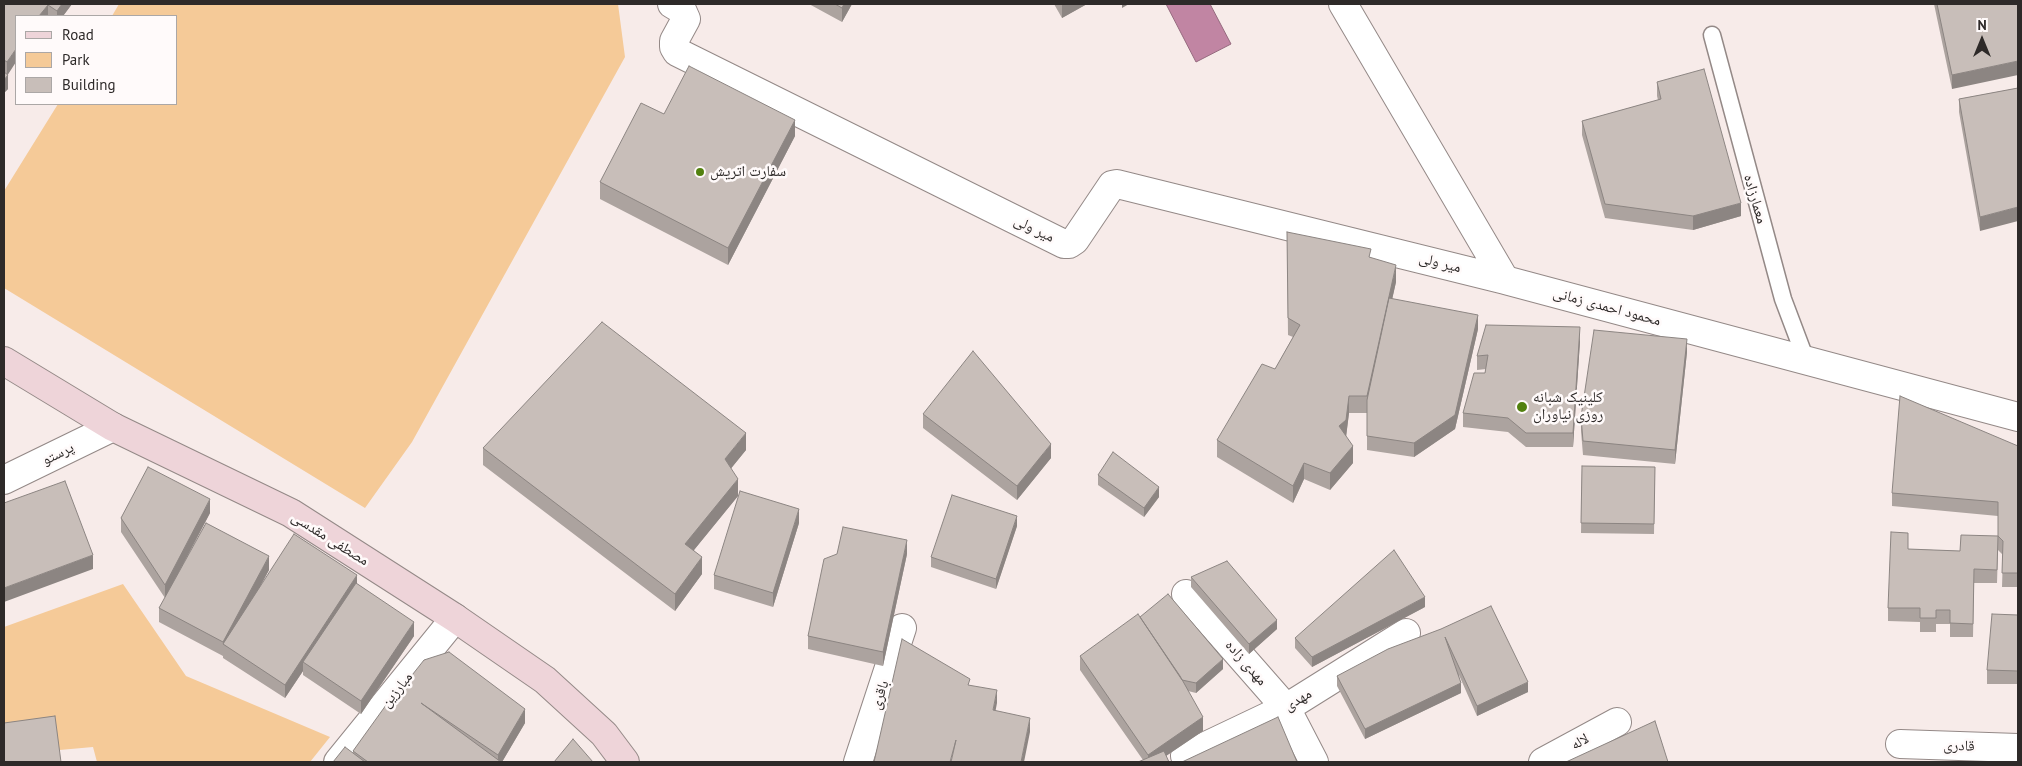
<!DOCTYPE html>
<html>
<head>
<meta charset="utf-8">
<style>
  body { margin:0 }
  #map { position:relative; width:2022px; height:766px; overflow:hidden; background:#f7ebe9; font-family:"PT Sans",sans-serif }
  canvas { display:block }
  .frame { position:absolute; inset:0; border:5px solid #2e2a29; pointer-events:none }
  .legend { position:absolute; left:15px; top:15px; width:162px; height:90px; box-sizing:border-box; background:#fffafa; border:1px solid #aba7a6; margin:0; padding:6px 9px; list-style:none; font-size:15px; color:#2e2a29 }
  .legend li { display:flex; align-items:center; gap:10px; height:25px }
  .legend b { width:25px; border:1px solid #aba7a6 }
  .north { position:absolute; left:1957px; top:15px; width:50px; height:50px; -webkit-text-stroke:4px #fffafa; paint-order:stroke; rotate:0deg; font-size:14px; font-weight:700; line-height:20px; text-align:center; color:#2e2a29 }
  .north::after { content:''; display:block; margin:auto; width:18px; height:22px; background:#2e2a29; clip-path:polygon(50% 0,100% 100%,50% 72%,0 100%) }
</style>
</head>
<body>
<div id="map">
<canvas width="2022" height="766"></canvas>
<div class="frame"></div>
<ul class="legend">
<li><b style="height:6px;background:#eed4d9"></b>Road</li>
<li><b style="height:14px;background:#f5ca98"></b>Park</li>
<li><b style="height:14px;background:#c8beb9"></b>Building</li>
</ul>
<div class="north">N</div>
</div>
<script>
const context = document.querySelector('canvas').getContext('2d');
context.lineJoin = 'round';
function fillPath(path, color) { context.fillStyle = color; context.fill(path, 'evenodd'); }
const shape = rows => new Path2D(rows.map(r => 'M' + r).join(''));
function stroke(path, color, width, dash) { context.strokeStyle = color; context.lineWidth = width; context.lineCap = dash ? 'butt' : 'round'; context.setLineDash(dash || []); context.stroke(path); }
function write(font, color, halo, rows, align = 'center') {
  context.font = font + ' "PT Sans","Noto Naskh Arabic",sans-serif'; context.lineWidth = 5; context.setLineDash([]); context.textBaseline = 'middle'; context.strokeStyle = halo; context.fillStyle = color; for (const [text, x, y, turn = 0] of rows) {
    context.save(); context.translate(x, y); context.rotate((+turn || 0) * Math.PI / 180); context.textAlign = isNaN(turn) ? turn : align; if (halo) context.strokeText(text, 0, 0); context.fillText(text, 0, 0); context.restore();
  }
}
fillPath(shape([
  [119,4,618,4,625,57,412,442,365,508,4,288,4,191,58,104,176,104,176,16,112,16],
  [123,584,186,676,330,737,310,762,97,762,93,747,4,755,4,627]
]), '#f5ca98');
const water = shape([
  [1166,4,1210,4,1231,44,1196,62,1166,4]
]);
fillPath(water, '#c185a3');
stroke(water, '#956a7e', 1);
const service = shape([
  [1712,35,1783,299,1806,360]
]);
const minor = shape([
  [672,4,682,10,686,19,674,41,674,47,677,52,1064,244,1069,244,1075,240,1112,185,1117,184,1505,280],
  [1343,4,1505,280,2018,417],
  [4,480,113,427],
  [1186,594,1286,708,1314,762],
  [1900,744,2018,748],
  [1185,756,1286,708,1406,633],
  [338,762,455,618],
  [858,762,902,628],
  [1543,762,1617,722]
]);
const secondary = shape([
  [4,361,113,427,291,513,455,618,545,680,604,734,625,762]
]);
stroke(service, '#948987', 19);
stroke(minor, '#948987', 30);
stroke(secondary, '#948987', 30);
stroke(service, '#fff', 16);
stroke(minor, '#fff', 28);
stroke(secondary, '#eed4d9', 28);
fillPath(shape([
  [4,4,72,4,63,16,16,16,7,75,8,89,4,93],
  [809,4,852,4,842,22],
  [1054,4,1087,4,1062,18],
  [1934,4,2018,4,1952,89],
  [1657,82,1741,216,1693,230,1605,218,1582,135,1582,121,1658,100,1657,96],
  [2018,88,1980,231,1959,112,1959,99],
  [664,114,795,136,728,265,600,199,600,182],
  [1287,232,1371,258,1396,282,1392,299,1478,329,1455,429,1414,457,1367,450,1367,413,1349,413,1346,437,1353,463,1330,490,1304,479,1293,503,1217,457,1217,440,1275,369,1293,337,1288,335],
  [1580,341,1573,447,1526,447,1508,432,1463,427,1463,413,1485,373,1486,369,1477,370,1477,356],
  [1687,352,1675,464,1583,455,1581,431,1581,417],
  [923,414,1051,458,1017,500,923,428],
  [2018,446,2018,587,2002,587,2003,555,1998,550,1997,583,1974,583,1973,637,1950,637,1950,624,1936,624,1936,632,1920,632,1920,622,1888,621,1888,608,1908,549,1960,551,1998,536,1998,516,1892,506,1892,493],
  [483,448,746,450,731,468,738,496,694,550,702,574,675,611,483,465],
  [1582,466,1655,467,1654,534,1581,533],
  [1098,475,1159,497,1144,517,1098,485],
  [210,513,180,571,269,570,261,585,357,584,414,636,361,714,303,675,303,671,285,698,223,658,223,656,159,622,159,608,165,598,121,532,121,518],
  [799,523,773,607,714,589,714,575],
  [1017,526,996,589,931,567,931,557],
  [907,554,883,666,808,649,808,636],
  [1191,577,1277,629,1249,654,1191,587],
  [1425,607,1312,667,1295,648,1295,638],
  [2018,615,2018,684,1987,684,1987,670],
  [1140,617,1223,669,1196,693,1188,691,1203,731,1166,756,1143,760,1080,670,1080,656],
  [1441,629,1528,692,1477,716,1459,675,1461,693,1365,739,1337,686,1337,676],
  [401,689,525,723,502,762,333,762,353,753,353,751]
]), '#aca39f');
fillPath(shape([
  [62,4,72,4,63,16,57,16,57,11],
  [844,4,852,4,842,22,842,8],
  [1062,4,1087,4,1062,18],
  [1122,4,1129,4,1122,8],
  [48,5,48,16,39,16],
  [16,49,16,62,7,76,7,62],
  [2018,61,2018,75,1952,89,1952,75],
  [8,75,8,89,4,93,4,80],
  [795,120,795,136,728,265,728,248],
  [1741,203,1741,216,1693,230,1693,216],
  [2018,207,2018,221,1980,231,1980,217],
  [1396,265,1396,282,1367,413,1367,396],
  [1478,315,1478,329,1455,429,1414,457,1414,443],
  [1580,327,1580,341,1573,447,1573,433],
  [1687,339,1687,352,1675,464,1675,450],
  [1349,396,1349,413,1346,437,1339,426],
  [746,433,746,450,725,476,725,459],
  [1051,444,1051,458,1017,500,1017,486],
  [1353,446,1353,463,1330,490,1330,473],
  [1304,463,1304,479,1293,503,1293,486],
  [738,479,738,496,685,561,685,544],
  [1159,487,1159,497,1144,517,1144,508],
  [210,499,210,513,165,598,165,585],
  [799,509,799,523,773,607,773,593],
  [1017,516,1017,526,996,589,996,579],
  [907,540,907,554,883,666,883,652],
  [93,555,93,569,4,602,4,588],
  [269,556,269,570,227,647,223,644,223,642],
  [702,557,702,574,675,611,675,594],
  [357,575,357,589,303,662,303,671,285,698,285,685],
  [1425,597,1425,607,1312,667,1312,657],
  [1277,620,1277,629,1249,654,1249,644],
  [414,622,414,636,361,714,361,701],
  [1223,659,1223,669,1196,693,1196,683],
  [1528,682,1528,692,1477,716,1477,706],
  [1461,683,1461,693,1365,739,1365,729],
  [997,690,997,703,993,724,993,710],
  [525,709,525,723,502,762,498,762,498,755],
  [1203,717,1203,731,1157,762,1148,762,1148,755],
  [1030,718,1030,732,1024,762,1021,762]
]), '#8c8582');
const building = shape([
  [4,4,62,4,57,11,48,5,39,16,16,16,16,49,7,62,4,60,4,4],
  [835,4,844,4,842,8,835,4],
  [1937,4,2018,4,2018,61,1952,75,1937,4],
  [689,66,795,120,728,248,600,182,641,103,664,114,689,66],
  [1704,69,1741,203,1693,216,1605,204,1582,121,1661,99,1657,82,1704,69],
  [4,72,8,75,4,80,4,72],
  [2018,88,2018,207,1980,217,1959,99,2018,88],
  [1287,232,1371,249,1369,257,1396,265,1367,396,1349,396,1346,420,1339,426,1353,446,1330,473,1304,463,1293,486,1217,440,1262,364,1275,369,1300,325,1288,318,1287,232],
  [1389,298,1478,315,1455,415,1414,443,1367,436,1367,400,1389,298],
  [602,322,746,433,725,459,738,479,685,544,702,557,675,594,483,448,602,322],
  [1486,325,1580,327,1573,433,1526,433,1508,418,1463,413,1474,373,1485,373,1488,355,1477,356,1486,325],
  [1594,330,1687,339,1675,450,1583,441,1581,417,1594,330],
  [973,351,1051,444,1017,486,923,414,973,351],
  [1900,396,2018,446,2018,573,2002,573,2003,541,1998,536,1998,502,1892,493,1900,396],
  [1113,452,1159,487,1144,508,1098,475,1113,452],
  [1582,466,1655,467,1654,524,1581,523,1582,466],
  [148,467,210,499,165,585,121,518,148,467],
  [65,481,93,555,4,588,4,503,65,481],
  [740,491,799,509,773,593,714,575,740,491],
  [952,495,1017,516,996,579,931,557,952,495],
  [206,523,269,556,223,642,159,608,206,523],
  [843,527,907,540,883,652,808,636,824,559,837,554,843,527],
  [1891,532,1908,533,1908,549,1960,551,1961,535,1998,536,1997,570,1974,569,1973,624,1950,623,1950,610,1936,610,1936,618,1920,618,1920,608,1888,608,1891,532],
  [294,534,357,575,285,685,223,644,294,534],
  [1394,550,1425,597,1312,657,1295,638,1394,550],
  [1227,561,1277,620,1249,644,1191,577,1227,561],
  [356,583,414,622,361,701,303,662,356,583],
  [1168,594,1223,659,1196,683,1182,680,1140,617,1168,594],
  [1491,606,1528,682,1477,706,1445,637,1461,683,1365,729,1337,676,1388,649,1441,629,1491,606],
  [1138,614,1180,676,1203,717,1148,755,1080,656,1138,614],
  [1992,614,2018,615,2018,671,1987,670,1992,614],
  [902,639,970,679,968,685,997,690,993,710,1030,718,1021,762,951,762,956,740,950,762,874,762,902,639],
  [449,652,525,709,498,755,421,703,501,762,368,762,353,751,399,687,401,689,424,660,449,652],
  [55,716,61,762,4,762,4,723,55,716],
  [1278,717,1297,762,1182,762,1278,717],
  [1655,721,1668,762,1566,762,1655,721],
  [573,739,593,762,554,762,573,739],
  [345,747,365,762,333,762,345,747],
  [1164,751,1169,762,1138,762,1164,751]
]);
fillPath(building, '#c8beb9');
stroke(building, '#8c8582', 1);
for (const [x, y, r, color] of [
  [700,172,5,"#52810f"],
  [1522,407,6,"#52810f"]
]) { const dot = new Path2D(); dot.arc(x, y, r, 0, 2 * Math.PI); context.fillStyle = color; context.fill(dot); stroke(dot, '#fffafa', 2); }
write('15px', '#2e2a29', '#fffafa', [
  ["سفارت اتریش",710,172],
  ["کلینیک شبانه",1533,398],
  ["روزی نیاوران",1533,415]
], 'left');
write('15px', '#2e2a29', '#fffafa', [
  ["معمارزاده",1755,199,74],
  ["میر ولی",1034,229,26],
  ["میر ولی",1440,263,14],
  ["محمود احمدی زمانی",1607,307,15],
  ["پرستو",58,454,-26],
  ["مصطفی مقدسی",330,539,32],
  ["مهدی زاده",1246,663,49],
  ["مبارزین",397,690,-51],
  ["باقری",880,695,-72],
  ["مهدی",1298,700,-31],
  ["لاله",1580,742,-29],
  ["قادری",1959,746,2]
]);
</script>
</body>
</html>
